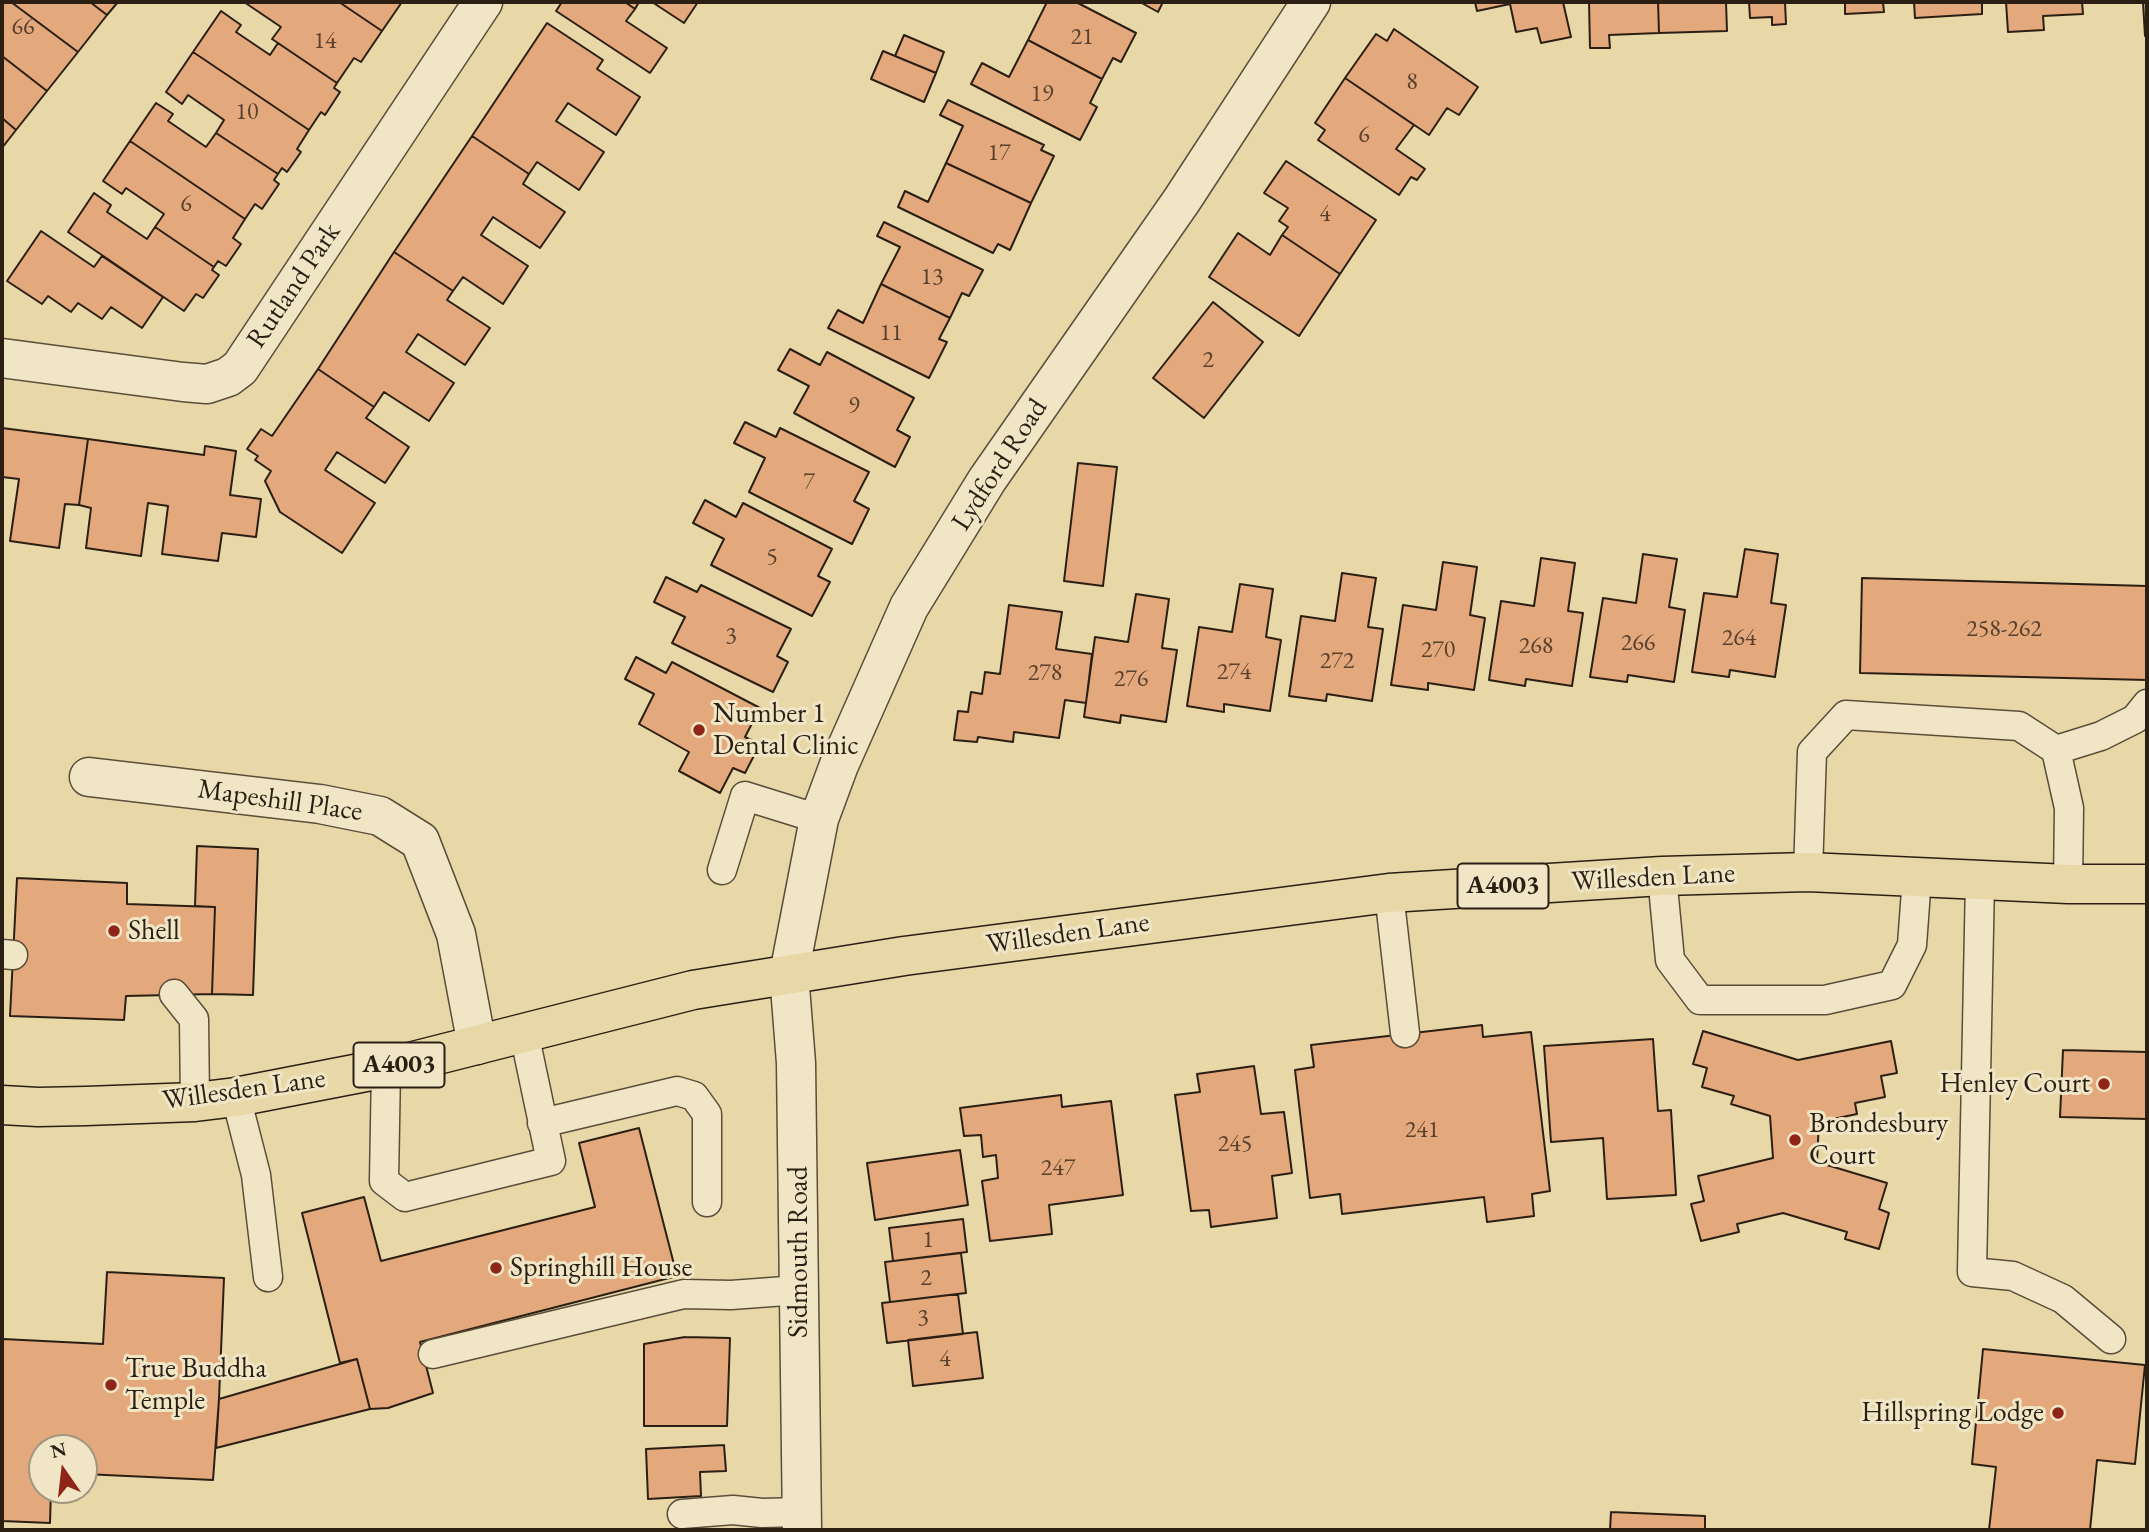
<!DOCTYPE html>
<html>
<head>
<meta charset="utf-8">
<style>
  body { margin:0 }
  #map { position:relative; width:2149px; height:1532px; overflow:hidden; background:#e8d8a8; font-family:"EB Garamond",serif }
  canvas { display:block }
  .frame { position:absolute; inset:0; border:4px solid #2b1f14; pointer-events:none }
  .north { position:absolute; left:28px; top:1434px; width:70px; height:70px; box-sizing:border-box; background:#f0e6c6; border:2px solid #a1967f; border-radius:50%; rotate:346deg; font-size:19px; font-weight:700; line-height:28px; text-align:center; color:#2b1f14 }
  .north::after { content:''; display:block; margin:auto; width:24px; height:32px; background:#8f2418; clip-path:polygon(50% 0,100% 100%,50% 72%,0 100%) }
</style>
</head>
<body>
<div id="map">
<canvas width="2149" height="1532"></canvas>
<div class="frame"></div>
<div class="north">N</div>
</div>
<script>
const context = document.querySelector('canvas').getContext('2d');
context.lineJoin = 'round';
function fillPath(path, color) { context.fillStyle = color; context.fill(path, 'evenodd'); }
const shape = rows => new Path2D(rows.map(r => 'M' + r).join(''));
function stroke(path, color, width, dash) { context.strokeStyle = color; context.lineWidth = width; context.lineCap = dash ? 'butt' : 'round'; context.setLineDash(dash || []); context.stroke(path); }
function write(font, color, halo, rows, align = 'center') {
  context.font = font + ' "EB Garamond",serif'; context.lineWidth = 6; context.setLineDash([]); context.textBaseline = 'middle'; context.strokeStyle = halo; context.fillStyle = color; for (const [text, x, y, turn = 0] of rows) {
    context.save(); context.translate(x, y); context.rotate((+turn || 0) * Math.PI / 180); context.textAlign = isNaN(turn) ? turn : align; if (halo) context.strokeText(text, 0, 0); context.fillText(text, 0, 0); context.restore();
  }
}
const building = shape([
  [2,2,11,2,78,52,47,91,2,56,2,2],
  [11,2,90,2,107,15,78,52,11,2],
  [90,2,118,2,107,15,90,2],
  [244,2,339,2,382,31,361,62,354,58,337,83,272,39,281,27,244,2],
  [339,2,402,2,382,31,339,2],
  [562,2,625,2,635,9,626,21,667,48,650,73,556,11,562,2],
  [625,2,639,2,635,9,625,2],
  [652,2,698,2,684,23,652,2],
  [1046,2,1076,2,1136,33,1121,62,1113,58,1102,79,1028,40,1047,2,1046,2],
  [1140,2,1163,2,1158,12,1140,2],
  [1475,2,1563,2,1571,37,1541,43,1537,28,1516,32,1510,4,1477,11,1475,2],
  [1589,2,1658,2,1659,33,1609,35,1610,48,1590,48,1589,2],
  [1658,2,1726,2,1727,31,1659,33,1658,2],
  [1749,2,1785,2,1786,24,1772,25,1772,17,1750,18,1749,2],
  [1845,2,1883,2,1884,12,1845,14,1845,2],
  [1914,2,1982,2,1982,14,1915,18,1914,2],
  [2006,2,2082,2,2083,14,2043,16,2044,30,2008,32,2006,2],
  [2143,2,2147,2,2147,36,2145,36,2143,2],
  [221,11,241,25,236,32,270,55,278,43,337,83,334,88,340,92,325,115,321,112,309,130,193,52,221,11],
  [547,23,603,60,597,69,640,97,616,135,568,103,556,121,604,152,579,190,537,162,529,174,472,136,547,23],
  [1394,29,1478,87,1459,115,1447,108,1429,135,1345,78,1376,34,1387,41,1394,29],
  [904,35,944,52,936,73,895,56,904,35],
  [1028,40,1102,79,1090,103,1097,107,1080,140,971,84,982,63,1009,77,1028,40],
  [883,51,936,73,924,102,871,79,883,51],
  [193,52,309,130,297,149,301,152,287,172,282,168,278,174,216,133,224,120,188,95,182,104,166,92,193,52],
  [2,56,47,91,16,130,2,118,2,56],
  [1345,78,1414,125,1396,149,1425,169,1417,180,1411,177,1399,195,1318,140,1325,130,1315,123,1345,78],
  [948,100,1044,145,1041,150,1054,156,1031,203,946,163,963,126,940,115,948,100],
  [156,103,173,114,168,121,206,147,216,133,278,174,274,180,279,184,262,209,255,204,245,219,130,141,156,103],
  [2,118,16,130,2,148,2,118],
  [472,136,529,174,523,184,565,212,540,248,493,217,481,235,528,266,503,304,463,277,453,291,394,252,472,136],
  [130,141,245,219,233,238,241,244,226,266,218,261,214,267,155,227,164,214,126,188,122,194,103,181,130,141],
  [1286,161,1376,220,1340,274,1282,235,1288,227,1279,221,1288,208,1264,193,1286,161],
  [946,163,1031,203,1010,250,998,244,993,253,898,207,905,191,928,202,946,163],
  [94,193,111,205,107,212,147,239,155,227,214,267,212,270,219,275,203,298,196,294,184,311,68,232,94,193],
  [884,222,983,270,969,296,962,293,950,318,881,284,900,247,877,236,884,222],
  [41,231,94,267,102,256,163,297,142,328,111,307,102,319,78,303,71,312,48,296,42,304,7,281,41,231],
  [1238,233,1270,255,1282,235,1340,274,1299,336,1209,277,1238,233],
  [394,252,453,291,447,300,490,328,465,365,418,334,406,352,454,383,429,421,384,392,374,407,318,369,394,252],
  [881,284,950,318,939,339,947,342,929,378,828,328,838,310,863,323,881,284],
  [1213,302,1263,342,1204,418,1153,378,1213,302],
  [790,349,820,365,827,352,914,398,897,430,910,437,895,467,794,413,809,386,778,370,790,349],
  [318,369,374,407,366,418,409,447,385,483,337,452,325,470,375,503,342,553,280,512,265,481,271,471,255,460,258,456,247,449,261,429,272,436,318,369],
  [745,422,776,437,780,428,869,472,854,501,869,509,852,544,749,492,765,458,734,443,745,422],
  [2,428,88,439,79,505,65,504,59,548,10,541,19,479,2,477,2,428],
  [88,439,204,455,205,446,236,451,230,495,261,499,256,537,222,533,218,561,162,554,168,506,148,503,141,556,86,548,91,508,79,505,88,439],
  [1078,463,1117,467,1103,586,1064,581,1078,463],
  [705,500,736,517,743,503,832,549,818,576,830,582,812,616,711,565,724,539,693,523,705,500],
  [1745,549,1778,554,1771,603,1786,605,1775,677,1730,670,1729,677,1692,672,1704,593,1737,597,1745,549],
  [1643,554,1677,559,1669,607,1685,610,1674,682,1628,675,1627,682,1590,677,1603,598,1636,603,1643,554],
  [1541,558,1575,563,1568,611,1583,613,1572,686,1526,679,1525,686,1489,680,1501,601,1534,606,1541,558],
  [1443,562,1477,567,1470,615,1485,618,1474,690,1428,683,1428,690,1391,685,1403,605,1436,610,1443,562],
  [1342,573,1376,578,1368,627,1383,629,1372,701,1327,694,1326,701,1289,696,1301,616,1335,621,1342,573],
  [666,577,697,592,701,585,791,629,777,656,788,662,773,692,672,643,685,617,654,602,666,577],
  [1862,578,2147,586,2147,680,1860,673,1862,578],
  [1240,584,1273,589,1266,637,1281,640,1270,711,1224,704,1224,712,1187,706,1199,627,1232,632,1240,584],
  [1136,594,1169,599,1162,648,1177,650,1166,722,1121,715,1120,723,1084,717,1095,637,1128,642,1136,594],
  [1009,605,1062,612,1056,649,1092,654,1086,703,1065,700,1059,738,1014,732,1013,742,978,737,977,742,954,740,958,711,968,712,971,692,982,694,985,672,1000,674,1009,605],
  [636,657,666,673,672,662,760,708,745,737,760,744,745,773,733,768,720,793,679,771,689,752,639,724,654,694,625,679,636,657],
  [197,846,258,849,253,995,212,994,215,907,195,906,197,846],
  [17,878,127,883,127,904,215,907,212,994,126,996,124,1020,10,1016,17,878],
  [1482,1025,1483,1037,1531,1032,1550,1191,1532,1194,1534,1216,1487,1222,1484,1197,1342,1214,1340,1194,1310,1198,1295,1070,1314,1067,1311,1045,1482,1025],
  [1703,1031,1798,1060,1891,1041,1897,1073,1881,1076,1885,1097,1855,1103,1857,1114,1819,1122,1817,1162,1887,1183,1879,1209,1889,1213,1879,1249,1845,1239,1847,1232,1783,1213,1737,1224,1739,1232,1701,1241,1691,1204,1704,1201,1698,1176,1773,1158,1770,1116,1731,1104,1734,1096,1702,1087,1707,1068,1693,1064,1703,1031],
  [1653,1039,1658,1111,1671,1110,1676,1195,1607,1199,1603,1138,1551,1142,1544,1046,1653,1039],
  [2063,1050,2147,1052,2147,1119,2060,1117,2063,1050],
  [1254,1066,1261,1114,1284,1112,1292,1173,1272,1176,1277,1218,1211,1227,1209,1210,1191,1211,1175,1095,1200,1092,1197,1074,1254,1066],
  [1061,1095,1062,1107,1111,1101,1123,1195,1049,1205,1052,1234,990,1241,982,1181,998,1178,996,1155,983,1157,981,1135,964,1136,960,1108,1061,1095],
  [639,1128,677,1276,420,1342,433,1393,388,1408,370,1409,357,1359,340,1363,302,1213,364,1197,381,1261,595,1207,579,1143,639,1128],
  [960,1150,968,1205,875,1220,867,1163,960,1150],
  [963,1219,967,1252,893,1261,889,1228,963,1219],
  [961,1253,966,1293,890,1302,885,1262,961,1253],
  [107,1272,224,1278,219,1399,213,1480,84,1474,84,1448,42,1448,42,1490,51,1490,50,1523,2,1521,3,1339,103,1344,107,1272],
  [958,1294,963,1334,887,1343,882,1303,958,1294],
  [977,1332,983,1378,913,1386,908,1340,977,1332],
  [685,1337,730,1338,727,1426,644,1426,644,1344,685,1337],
  [1983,1349,2145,1365,2135,1464,2097,1460,2090,1530,1989,1530,1996,1467,1972,1464,1983,1349],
  [357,1359,370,1409,216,1448,219,1399,357,1359],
  [724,1445,726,1471,700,1472,701,1496,648,1499,646,1449,724,1445],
  [1611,1512,1705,1516,1705,1530,1610,1530,1611,1512]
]);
fillPath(building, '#e3a87b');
stroke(building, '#2b1f14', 2);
const service = shape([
  [2056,750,2101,736,2135,719,2147,704],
  [722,870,745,796,819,819],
  [1808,872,1812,752,1846,715,2019,726,2056,750,2069,808,2068,884],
  [1662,876,1670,960,1700,1000,1825,1000,1892,985,1912,945,1917,877],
  [1980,880,1972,1272,2013,1276,2063,1299,2111,1339],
  [1389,893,1405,1033],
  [2,954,13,955],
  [174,994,194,1019,195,1102],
  [386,1068,384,1181,405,1197,551,1161,524,1033],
  [236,1097,256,1175,268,1277],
  [542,1123,677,1091,694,1096,707,1114,707,1202],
  [433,1354,684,1294,731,1295,799,1290],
  [682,1514,733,1510,762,1513,801,1512]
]);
const minor = shape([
  [2,358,183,382,207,384,228,377,240,368,483,2],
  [89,777,320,804,380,816,420,841,456,934,477,1045],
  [789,974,819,819,839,765,909,607,987,480,1182,200,1311,2]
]);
const tertiary = shape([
  [789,974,796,1063,802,1530]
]);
const primary = shape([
  [2,1105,38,1107,86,1106,195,1102,236,1097,386,1068,693,990,904,956,1389,893,1662,876,1808,872,2068,884,2147,884]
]);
stroke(service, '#5a4d39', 31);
stroke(minor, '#5a4d39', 41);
stroke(tertiary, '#5a4d39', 41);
stroke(primary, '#2b1f14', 41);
stroke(service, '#f0e6c6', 28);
stroke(minor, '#f0e6c6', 38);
stroke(tertiary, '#f0e6c6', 38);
stroke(primary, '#e8d8a8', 38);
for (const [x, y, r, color] of [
  [699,730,7,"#8f2418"],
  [114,931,7,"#8f2418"],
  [2104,1084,7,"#8f2418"],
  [1795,1140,7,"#8f2418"],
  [496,1268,7,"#8f2418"],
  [111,1385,7,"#8f2418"],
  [2058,1413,7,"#8f2418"]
]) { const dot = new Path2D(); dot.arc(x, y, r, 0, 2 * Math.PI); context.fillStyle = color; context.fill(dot); stroke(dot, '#f0e6c6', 2.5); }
write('24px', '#59412e', null, [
  ["66",23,27],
  ["21",1082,37],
  ["14",325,41],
  ["8",1412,82],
  ["19",1042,94],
  ["10",247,112],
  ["6",1364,135],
  ["17",999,153],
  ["6",186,204],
  ["4",1325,214],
  ["13",932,277],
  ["11",891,333],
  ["2",1208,360],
  ["9",854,406],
  ["7",809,482],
  ["5",772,557],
  ["258-262",2004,629],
  ["3",731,636],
  ["264",1739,638],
  ["266",1638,643],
  ["268",1536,646],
  ["270",1438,650],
  ["272",1337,661],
  ["274",1234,672],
  ["278",1045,673],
  ["276",1131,679],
  ["241",1422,1130],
  ["245",1235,1144],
  ["247",1058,1168],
  ["1",928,1240],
  ["2",926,1278],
  ["3",923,1318],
  ["4",945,1359]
]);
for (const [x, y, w] of [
  [1503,886,91],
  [399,1065,91]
]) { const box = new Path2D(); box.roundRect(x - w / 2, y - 22.5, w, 45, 5); context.fillStyle = '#f0e6c6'; context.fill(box); stroke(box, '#2b1f14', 2); }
write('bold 26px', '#2b1f14', null, [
  ["A4003",1503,886],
  ["A4003",399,1065]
]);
write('28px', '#2b1f14', '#f0e6c6', [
  ["Rutland Park",294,286,-56],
  ["Lydford Road",1000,465,-57],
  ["Mapeshill Place",280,801,8],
  ["Willesden Lane",1653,878,-3],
  ["Willesden Lane",1068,934,-8],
  ["Willesden Lane",244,1090,-8],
  ["Sidmouth Road",799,1252,-90]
]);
write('28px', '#2b1f14', '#f0e6c6', [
  ["Number 1",713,714],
  ["Dental Clinic",713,746],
  ["Shell",128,931],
  ["Henley Court",2090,1084,"right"],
  ["Brondesbury",1809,1124],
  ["Court",1809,1156],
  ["Springhill House",510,1268],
  ["True Buddha",125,1369],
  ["Temple",125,1401],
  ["Hillspring Lodge",2044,1413,"right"]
], 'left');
</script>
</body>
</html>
